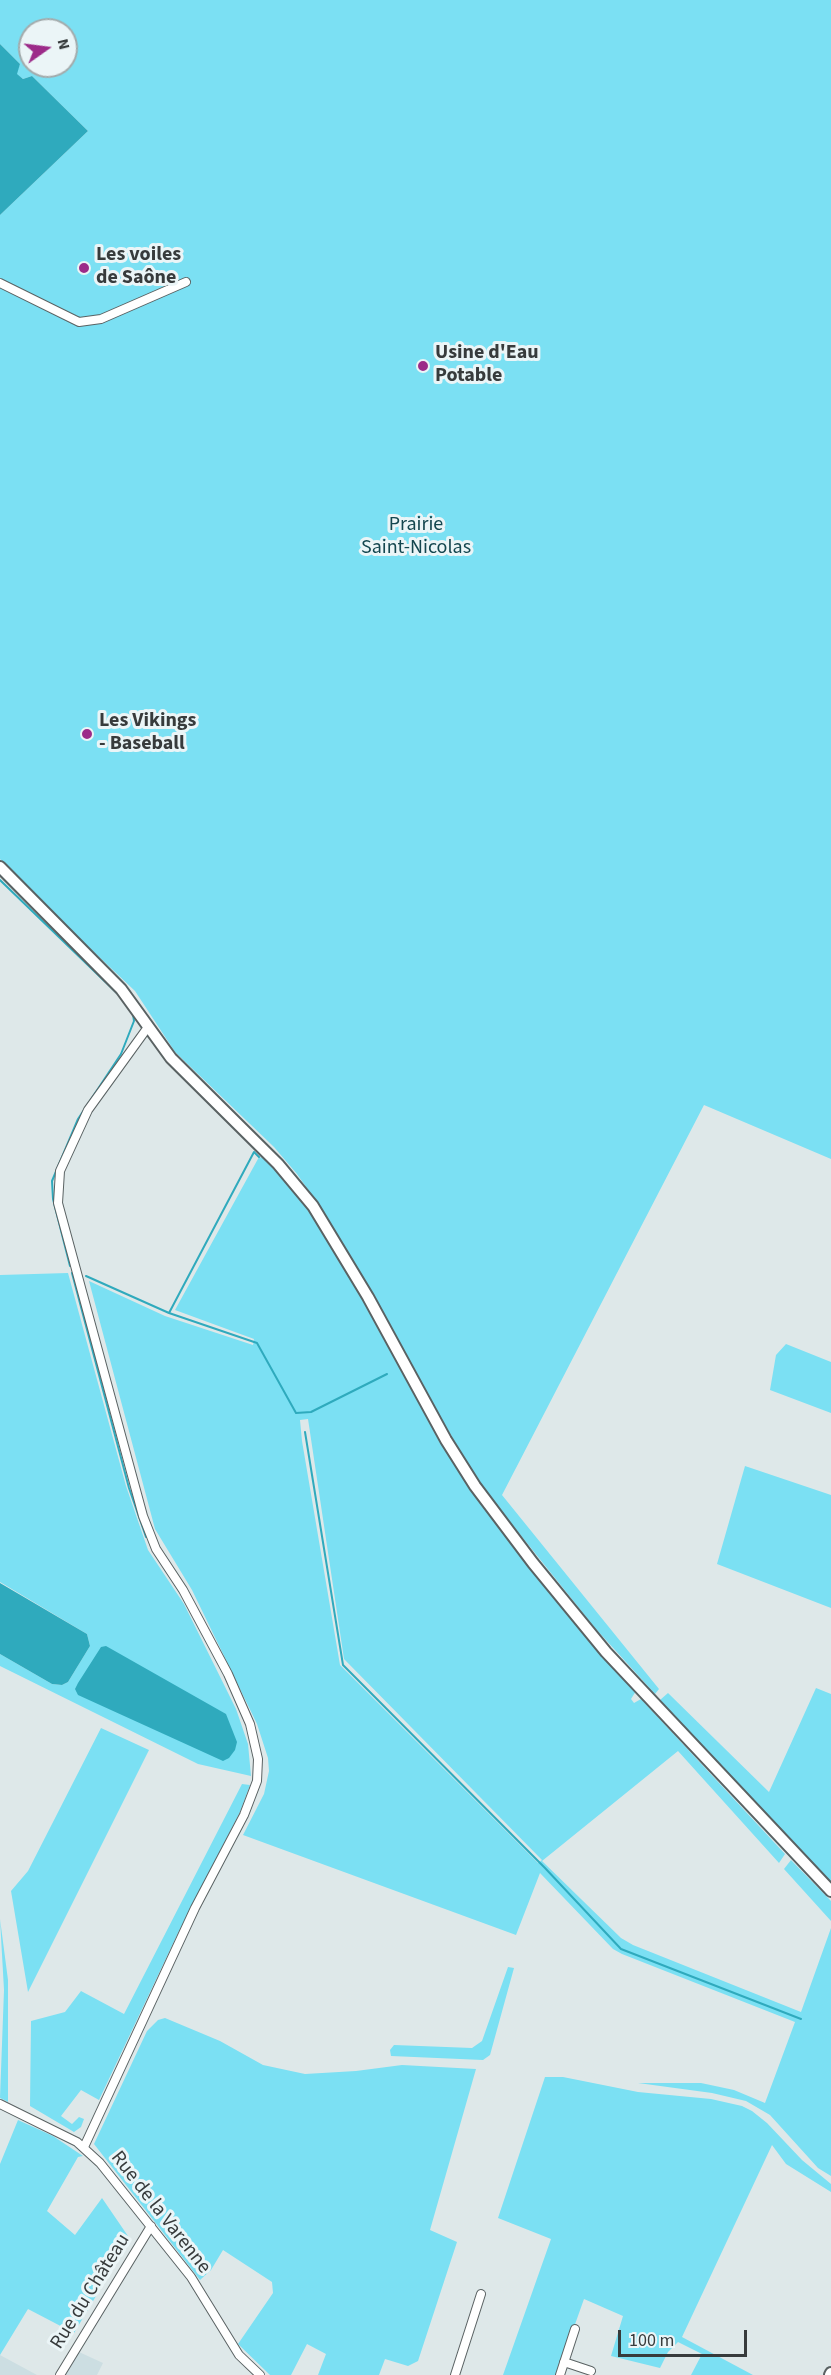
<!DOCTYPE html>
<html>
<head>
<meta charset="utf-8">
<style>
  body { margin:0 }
  #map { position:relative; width:831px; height:2375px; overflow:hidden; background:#dee8e9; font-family:"Source Sans 3",sans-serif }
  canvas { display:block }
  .north { position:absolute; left:18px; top:18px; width:60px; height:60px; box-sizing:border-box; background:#ebf5f7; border:2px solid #a3abac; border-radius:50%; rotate:76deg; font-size:16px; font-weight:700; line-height:24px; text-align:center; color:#373b3c }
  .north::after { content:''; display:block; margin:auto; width:21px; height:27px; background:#9c2b89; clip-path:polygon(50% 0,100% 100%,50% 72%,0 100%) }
  .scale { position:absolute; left:618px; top:2330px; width:129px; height:27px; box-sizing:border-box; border:3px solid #373b3c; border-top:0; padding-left:8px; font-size:18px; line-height:21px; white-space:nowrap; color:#373b3c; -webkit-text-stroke:4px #ebf5f7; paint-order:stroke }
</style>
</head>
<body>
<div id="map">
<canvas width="831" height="2375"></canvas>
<div class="north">N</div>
<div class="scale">100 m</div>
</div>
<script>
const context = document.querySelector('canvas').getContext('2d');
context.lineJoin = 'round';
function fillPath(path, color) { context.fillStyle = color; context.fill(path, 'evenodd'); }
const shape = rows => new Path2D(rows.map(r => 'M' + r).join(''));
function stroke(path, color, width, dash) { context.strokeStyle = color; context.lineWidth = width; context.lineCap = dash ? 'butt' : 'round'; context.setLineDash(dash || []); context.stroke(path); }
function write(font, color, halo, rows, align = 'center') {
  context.font = font + ' "Source Sans 3",sans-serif'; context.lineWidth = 6; context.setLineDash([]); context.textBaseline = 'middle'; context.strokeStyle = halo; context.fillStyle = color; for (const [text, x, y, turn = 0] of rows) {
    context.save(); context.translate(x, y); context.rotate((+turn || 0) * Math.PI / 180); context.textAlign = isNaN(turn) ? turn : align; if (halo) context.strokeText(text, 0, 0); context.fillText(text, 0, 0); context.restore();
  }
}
fillPath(shape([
  [79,2352,103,2363,97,2375,65,2375],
  [0,2355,37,2375,0,2375]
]), '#ccdee2');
fillPath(shape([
  [0,0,831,0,831,1159,704,1105,502,1495,659,1689,655,1694,595,1628,478,1482,318,1204,297,1174,274,1147,175,1052,135,991,19,881,0,859,0,215,88,131,32,76,23,79,16,74,20,64,0,44],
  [30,30,66,30,66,66,30,66],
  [259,1157,267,1159,308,1208,358,1289,465,1480,526,1563,636,1691,631,1699,634,1703,641,1699,785,1854,779,1863,678,1751,542,1861,621,1938,633,1945,801,2012,831,1928,831,2176,818,2168,770,2115,746,2101,712,2093,638,2083,701,2083,734,2090,765,2103,795,2022,622,1954,613,1949,540,1873,516,1935,243,1835,264,1794,269,1771,268,1758,257,1724,192,1590,155,1529,89,1281,165,1316,253,1345,254,1339,175,1310],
  [308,1419,344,1659,542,1860,538,1863,340,1665,302,1441,300,1420],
  [68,1273,126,1486,148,1550,184,1604,236,1709,248,1744,251,1776,198,1764,0,1666,0,1654,52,1684,62,1685,68,1682,90,1646,87,1634,0,1582,0,1275],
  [786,1344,831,1362,831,1413,770,1390,776,1355],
  [745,1466,831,1495,831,1608,717,1564],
  [816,1688,831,1694,831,1883,660,1700,668,1693,769,1792],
  [101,1728,149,1750,28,1992,11,1891,28,1871],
  [242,1784,250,1785,240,1812,178,1933,99,2100,81,2090,61,2116,72,2124,79,2117,84,2119,81,2127,74,2132,30,2106,31,2021,65,2012,81,1991,124,2014],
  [791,1860,831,1901,831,1921,784,1869],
  [0,1919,8,1980,8,2102,0,2098,4,1990],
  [508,1967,514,1968,490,2055,483,2060,391,2056,390,2050,394,2045,472,2048,482,2041],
  [165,2018,220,2041,263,2065,305,2074,356,2071,402,2065,476,2069,430,2230,457,2242,418,2361,408,2366,385,2359,379,2375,318,2375,326,2354,307,2344,291,2375,270,2375,238,2344,273,2293,272,2282,223,2250,211,2270,200,2280,94,2144,147,2031,158,2020],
  [545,2077,563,2077,638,2092,711,2099,742,2106,752,2111,767,2123,802,2160,831,2184,831,2192,786,2164,772,2145,682,2337,753,2375,691,2375,702,2354,678,2342,668,2352,660,2368,611,2356,623,2316,584,2299,557,2375,503,2375,551,2239,498,2218],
  [18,2120,53,2136,83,2156,78,2157,47,2211,75,2235,102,2198,130,2239,74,2333,28,2309,0,2355,0,2164]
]), '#7be0f3');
fillPath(shape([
  [0,44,20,64,17,74,23,79,32,76,88,131,0,215],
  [0,1583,87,1634,90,1646,68,1682,62,1685,52,1684,0,1654],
  [106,1646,226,1714,237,1742,235,1750,229,1758,223,1761,78,1695,75,1689,78,1683,101,1647]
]), '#2faabd');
stroke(shape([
  [0,880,121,997],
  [70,1266,53,1199,52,1181,78,1119,121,1054,134,1021,133,1014],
  [72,1273,129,1488,146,1537],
  [86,1276,169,1313,257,1343,296,1413,311,1412,387,1374],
  [169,1313,254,1152,259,1157],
  [305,1432,343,1665,545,1868,621,1949,801,2019]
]), '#2faabd', 2);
const street = shape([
  [0,283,79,322,101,319,186,282],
  [0,2104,77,2142,100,2163,191,2277,239,2355,260,2375],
  [84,2147,195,1908,244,1815,257,1781,258,1759,250,1724,228,1674,183,1590,156,1549,143,1516,58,1203,60,1171,88,1110,148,1027],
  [564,2362,591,2371],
  [60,2375,151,2226],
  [455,2375,481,2294],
  [560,2375,575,2329]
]);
const secondary = shape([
  [0,867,121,989,171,1058,278,1164,313,1206,368,1297,446,1440,475,1486,533,1563,606,1652,831,1891],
  [830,2375,831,2373]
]);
stroke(street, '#5a6263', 10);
stroke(secondary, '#5a6263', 14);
stroke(street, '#fff', 8);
stroke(secondary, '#fff', 10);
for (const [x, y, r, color] of [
  [84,268,6,"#9c2b89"],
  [423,366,6,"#9c2b89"],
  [87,734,6,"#9c2b89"]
]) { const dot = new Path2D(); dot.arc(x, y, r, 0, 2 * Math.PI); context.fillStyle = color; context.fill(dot); stroke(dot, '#ebf5f7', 2); }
write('bold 20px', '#373b3c', '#ebf5f7', [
  ["Les voiles",96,256],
  ["de Saône",96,279],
  ["Usine d'Eau",435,354],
  ["Potable",435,377],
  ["Les Vikings",99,722],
  ["- Baseball",99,745]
], 'left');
write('20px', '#13464f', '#ebf5f7', [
  ["Prairie",416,526],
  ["Saint-Nicolas",416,549]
]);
write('20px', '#373b3c', '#ebf5f7', [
  ["Rue de la Varenne",160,2213,52],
  ["Rue du Château",91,2292,-58]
]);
</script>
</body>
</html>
